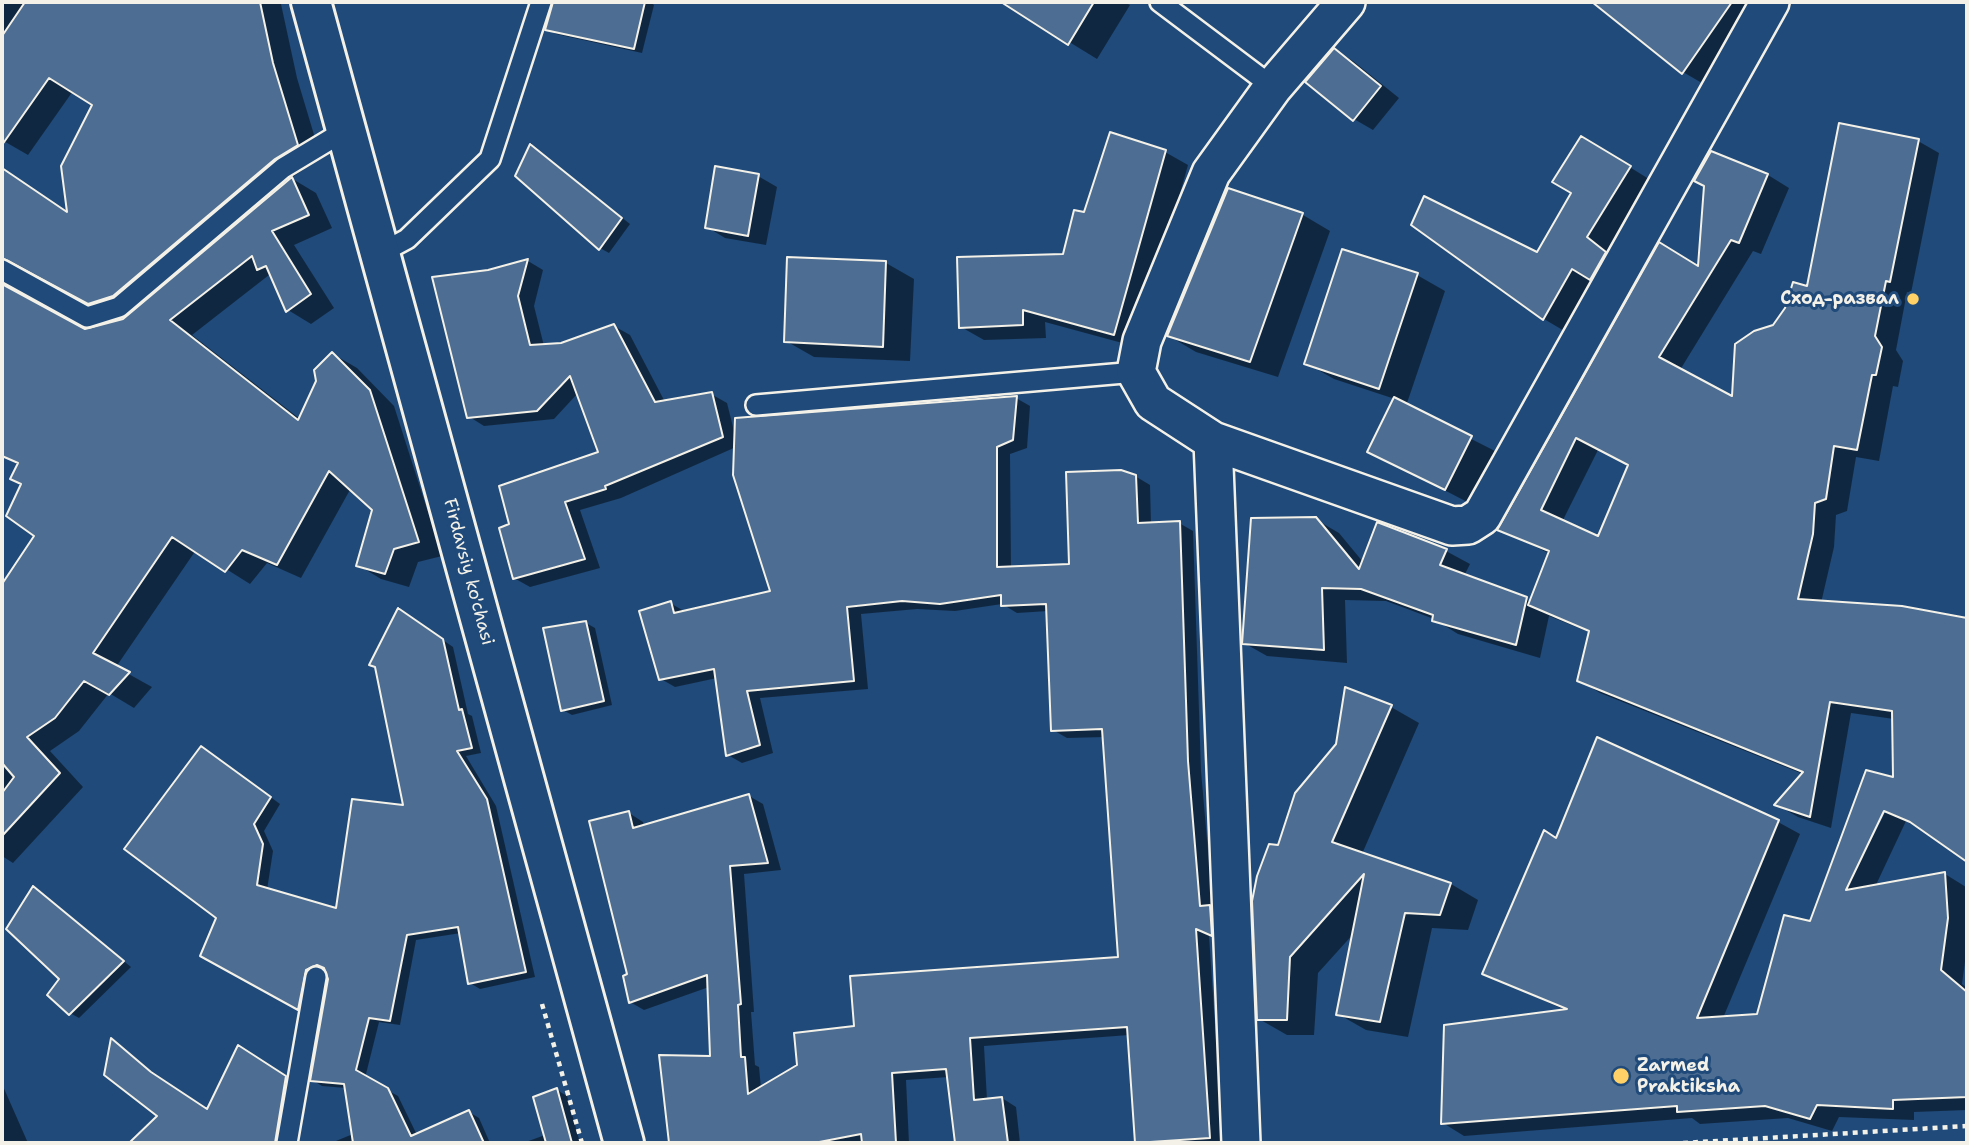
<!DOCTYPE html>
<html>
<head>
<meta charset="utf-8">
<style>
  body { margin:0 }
  #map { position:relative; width:1969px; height:1145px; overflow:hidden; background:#1f4a7a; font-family:"Shantell Sans",sans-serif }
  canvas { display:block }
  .frame { position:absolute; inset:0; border:4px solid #f4f1e8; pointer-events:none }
</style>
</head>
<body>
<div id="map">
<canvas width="1969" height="1145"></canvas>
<div class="frame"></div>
</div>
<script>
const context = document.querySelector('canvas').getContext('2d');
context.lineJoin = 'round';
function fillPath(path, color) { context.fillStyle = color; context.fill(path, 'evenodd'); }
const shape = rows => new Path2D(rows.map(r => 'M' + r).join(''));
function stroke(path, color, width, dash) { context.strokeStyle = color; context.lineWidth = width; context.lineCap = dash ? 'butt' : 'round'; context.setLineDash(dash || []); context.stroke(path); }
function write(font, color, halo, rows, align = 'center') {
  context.font = font + ' "Shantell Sans",sans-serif'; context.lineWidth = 6; context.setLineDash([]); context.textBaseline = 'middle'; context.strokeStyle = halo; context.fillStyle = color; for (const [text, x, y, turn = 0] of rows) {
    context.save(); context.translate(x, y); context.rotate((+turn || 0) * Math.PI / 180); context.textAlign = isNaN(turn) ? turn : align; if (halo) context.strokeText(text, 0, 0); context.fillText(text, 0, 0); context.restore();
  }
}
fillPath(shape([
  [2,2,281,4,297,78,321,158,291,178,316,193,332,228,294,245,334,308,311,324,288,310,273,277,269,275,192,335,300,419,333,354,357,368,394,406,442,556,418,562,409,587,381,579,358,565,374,509,351,488,301,578,267,563,250,584,196,550,116,667,152,687,134,708,109,693,79,731,50,751,83,787,13,863,2,856,2,587,37,536,19,465,2,456,2,175,9,175,69,213,94,104,73,91,28,155,2,140],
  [28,270,114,316,137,309,124,320,91,330,81,330,15,291,15,277],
  [554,2,650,2,654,5,642,53,556,34,547,29],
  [1004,2,1124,2,1130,5,1097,59],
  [1600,2,1782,2,1719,93,1683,72,1598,4],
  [1335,50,1353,61,1399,98,1373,130,1354,119],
  [1918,141,1939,153,1911,293,1907,292,1896,350,1903,361,1898,387,1893,386,1879,461,1856,457,1847,511,1836,515,1834,547,1821,603,1902,608,1967,620,1967,854,1906,821,1875,887,1945,874,1966,887,1967,947,1962,984,1967,988,1967,1110,1914,1112,1914,1120,1839,1117,1832,1131,1788,1118,1700,1124,1692,1118,1464,1136,1443,1123,1567,1011,1485,974,1557,840,1778,822,1800,834,1723,1018,1758,1016,1895,780,1894,719,1851,713,1831,828,1798,817,1777,805,1803,774,1600,693,1579,680,1591,633,1549,616,1540,658,1458,634,1434,619,1386,601,1345,600,1347,663,1267,656,1244,643,1315,519,1339,533,1363,562,1446,551,1470,564,1464,576,1532,602,1550,554,1500,529,1700,269,1711,153,1768,175,1789,188,1761,254,1753,251,1680,370,1733,399,1774,326,1808,288],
  [1599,448,1630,465,1599,539,1562,522],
  [1886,802,1890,803,1857,867,1859,858],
  [531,146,630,224,609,253,600,248],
  [1604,151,1652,181,1609,251,1628,266,1566,332,1544,319,1537,255],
  [1165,152,1188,165,1137,347,1045,322,1046,338,984,340,961,327,1064,256],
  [758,176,777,187,766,245,725,238,707,227],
  [1229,190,1303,215,1330,231,1278,377,1196,352,1169,336],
  [1343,251,1417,275,1445,291,1406,406,1499,453,1473,505,1369,451,1395,399,1334,379,1306,363],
  [528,261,543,270,534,306,544,346,562,344,614,326,630,335,665,402,711,394,727,403,735,435,1016,398,1030,406,1027,448,1010,454,1011,568,1071,565,1135,476,1150,485,1151,524,1179,523,1193,531,1201,771,1213,908,1224,915,1225,942,1209,936,1223,1143,1136,1142,1129,1035,984,1046,987,1100,1002,1098,1016,1107,1020,1143,956,1143,949,1077,906,1080,909,1143,671,1143,661,1057,712,1058,709,987,644,1010,630,1002,629,813,643,822,644,827,749,796,763,804,781,870,744,874,754,1012,751,1012,755,1065,759,1067,761,1088,855,1027,1120,959,1105,737,1067,738,1053,730,1048,611,1017,613,1002,604,955,611,917,609,861,614,868,689,760,698,773,753,742,763,728,755,717,678,675,687,661,679,670,603,684,611,772,592,736,447,621,498,580,510,600,568,530,587,514,578,511,525,600,453,578,393,554,419,484,426,468,416,488,271],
  [886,263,914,279,910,361,814,357,786,341],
  [408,616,453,647,468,714,472,716,481,753,466,756,496,806,535,977,480,989,470,983,461,933,416,940,400,1025,379,1022,365,1078,398,1096,417,1135,469,1112,479,1118,490,1143,331,1143,353,1134,346,1088,322,1086,312,1080,330,973,326,971,316,975,308,1014,202,955,219,918,212,754,280,804,264,831,273,851,267,890,338,910,405,807],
  [586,623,595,628,612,705,572,715,563,710],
  [1347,690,1391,707,1419,723,1362,854,1451,884,1478,900,1468,930,1432,928,1408,1037,1366,1030,1338,1014,1355,932,1318,973,1314,1035,1287,1035,1259,1019,1279,847,1337,745],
  [42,894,131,967,79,1018,70,1013],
  [112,1041,161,1080,208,1111,249,1053,296,1084,285,1143,131,1143,159,1116],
  [2,1084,28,1143,2,1143],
  [557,1090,567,1096,580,1143,523,1143,545,1135]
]), '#0007');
const building = shape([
  [25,2,260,2,273,63,298,145,275,159,113,296,88,304,2,258,2,168,67,212,61,166,92,105,49,78,2,145,2,36,25,2],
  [553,2,645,2,634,49,545,30,553,2],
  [1001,2,1094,2,1068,45,1001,2],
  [1592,2,1732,2,1682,74,1592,2],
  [1334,48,1381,86,1353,121,1305,82,1334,48],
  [1839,123,1919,139,1890,282,1886,281,1875,336,1882,347,1876,375,1872,375,1857,450,1834,446,1826,499,1815,503,1813,534,1798,599,1902,606,1967,618,1967,862,1910,822,1884,811,1846,890,1945,872,1948,918,1941,970,1967,992,1967,1097,1893,1100,1893,1109,1817,1105,1810,1119,1765,1106,1677,1112,1677,1106,1441,1124,1444,1025,1567,1009,1482,974,1544,830,1556,838,1597,737,1779,820,1697,1018,1757,1014,1784,915,1810,921,1866,770,1893,777,1892,711,1830,702,1810,817,1774,805,1803,772,1577,681,1589,631,1528,605,1549,551,1497,530,1659,242,1698,266,1704,186,1694,181,1711,151,1768,174,1739,243,1731,240,1659,357,1732,396,1735,344,1754,331,1773,325,1785,308,1793,282,1807,286,1839,123],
  [1576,438,1628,465,1598,536,1541,510,1576,438],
  [1110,132,1166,150,1114,335,1023,310,1023,325,959,328,957,257,1063,254,1074,210,1084,212,1110,132],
  [1581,136,1631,166,1587,237,1606,252,1590,280,1572,269,1543,320,1411,225,1424,196,1537,252,1571,193,1552,182,1581,136],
  [530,144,622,218,599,250,515,176,530,144],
  [715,166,759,174,748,236,705,228,715,166],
  [292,177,309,215,272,231,311,294,286,312,266,266,257,270,252,256,170,320,298,420,316,381,314,370,332,352,370,390,419,542,394,549,385,574,356,566,372,510,329,471,277,565,242,550,225,572,172,537,93,653,130,672,109,695,84,681,55,718,27,737,60,773,2,836,2,793,14,777,2,763,2,584,34,536,6,516,21,484,10,479,18,463,2,456,2,284,85,329,123,319,292,177],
  [1228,188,1303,213,1250,362,1167,336,1228,188],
  [1342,249,1418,273,1379,389,1304,364,1342,249],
  [787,257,886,261,883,347,784,342,787,257],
  [528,259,518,296,530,345,561,343,614,324,655,402,712,392,723,437,605,486,606,489,565,502,585,559,513,579,499,528,509,524,499,486,598,452,570,376,537,411,467,418,432,277,488,270,528,259],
  [1017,396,1013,440,997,447,997,567,1069,564,1066,472,1121,470,1136,475,1138,523,1180,521,1188,761,1200,906,1210,905,1212,936,1196,929,1210,1138,1135,1143,1127,1027,970,1038,974,1100,1002,1097,1008,1143,955,1143,946,1069,892,1073,896,1143,862,1143,861,1134,814,1143,669,1143,659,1055,710,1056,707,975,629,1003,623,976,627,974,589,821,629,811,633,828,749,794,768,863,730,866,741,1004,738,1005,741,1057,745,1057,748,1094,797,1065,794,1033,854,1026,850,976,1118,957,1102,729,1051,731,1046,604,1001,606,1001,595,940,604,902,601,847,607,854,681,747,691,760,745,726,756,714,669,659,680,639,611,671,601,674,613,770,591,733,475,735,418,1017,396],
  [1394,397,1472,436,1445,490,1367,452,1394,397],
  [1316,517,1359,569,1377,522,1447,549,1440,565,1527,597,1516,645,1432,621,1433,615,1361,589,1322,588,1324,650,1242,644,1251,518,1316,517],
  [398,608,443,639,459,710,462,709,472,748,457,751,487,799,526,972,468,984,458,927,407,935,390,1021,369,1018,356,1070,388,1088,411,1136,469,1110,484,1143,353,1143,344,1084,310,1081,328,979,324,968,317,965,306,970,298,1010,200,956,216,918,124,849,201,746,271,797,254,824,263,844,257,885,336,908,352,799,403,805,375,667,369,665,398,608],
  [586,621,604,701,561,711,543,628,586,621],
  [1345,687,1392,705,1332,842,1451,883,1440,915,1405,913,1380,1022,1336,1015,1364,874,1290,957,1287,1020,1257,1020,1252,901,1257,876,1269,844,1278,845,1295,793,1336,744,1345,687],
  [33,886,124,961,69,1015,47,995,59,979,6,929,33,886],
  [111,1038,151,1072,207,1109,238,1045,286,1076,275,1143,129,1143,157,1116,104,1075,111,1038],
  [557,1088,572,1143,546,1143,533,1097,557,1088]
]);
fillPath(building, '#4d6e92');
stroke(building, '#f4f1e8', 2);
const lane = shape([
  [1160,2,1273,87],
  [379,254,407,239,490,159,541,2],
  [2,270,87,317,119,307,283,168,346,130],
  [756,405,1136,372],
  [287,1143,316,977]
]);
const street = shape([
  [1346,2,1273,87,1211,173,1142,341,1136,372,1153,402,1213,441,1452,526,1468,525,1482,516,1770,2],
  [1213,441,1241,1143]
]);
const secondary = shape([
  [311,2,624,1143]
]);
stroke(lane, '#f4f1e8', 24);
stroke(street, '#f4f1e8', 42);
stroke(secondary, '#f4f1e8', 44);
stroke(shape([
  [542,1004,582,1143],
  [1683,1143,1967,1126]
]), '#f4f1e8', 4.5, [5, 5]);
stroke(lane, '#1f4a7a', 19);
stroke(street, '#1f4a7a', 37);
stroke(secondary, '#1f4a7a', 38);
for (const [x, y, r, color] of [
  [1913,299,7,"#ffd166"],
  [1621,1076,9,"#ffd166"]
]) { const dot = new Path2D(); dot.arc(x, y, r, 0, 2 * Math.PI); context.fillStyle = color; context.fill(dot); stroke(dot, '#1f4a7a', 2.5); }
write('bold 18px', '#f4f1e8', '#1f4a7a', [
  ["Сход-развал",1899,299],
  ["Zarmed",1637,1066,"left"],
  ["Praktiksha",1637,1087,"left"]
], 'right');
write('18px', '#f4f1e8', '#1f4a7a', [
  ["Firdavsiy ko'chasi",468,572,75]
]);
</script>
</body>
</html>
